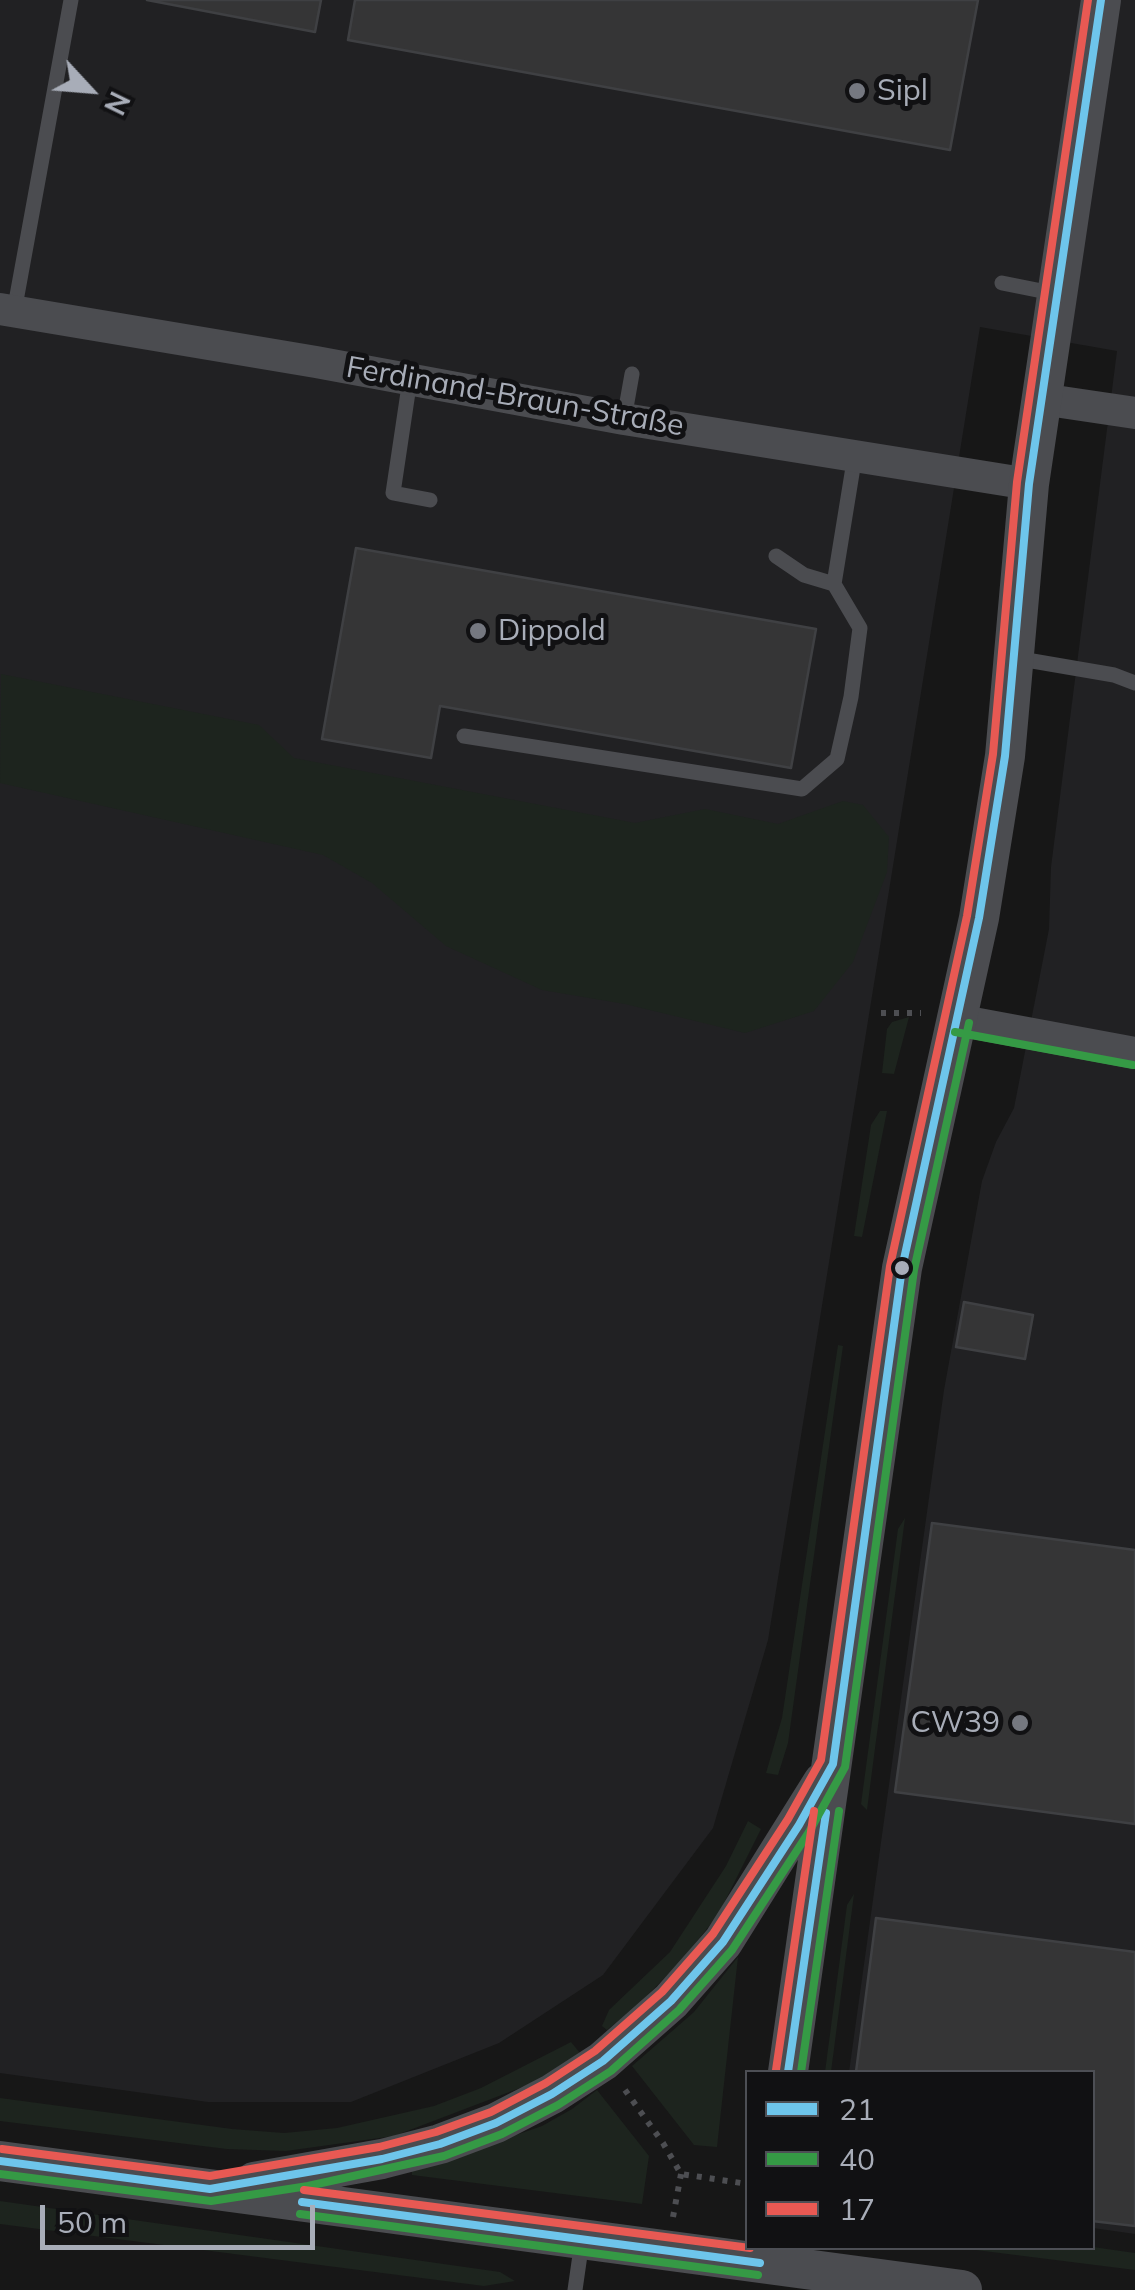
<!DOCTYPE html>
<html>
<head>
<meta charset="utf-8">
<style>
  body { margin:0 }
  #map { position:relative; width:1135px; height:2290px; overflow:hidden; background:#171717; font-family:Mulish,sans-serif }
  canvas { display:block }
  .legend { position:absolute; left:745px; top:2070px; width:350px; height:180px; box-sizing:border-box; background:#111113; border:2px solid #4d4f55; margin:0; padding:12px 18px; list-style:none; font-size:30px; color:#a8adb8 }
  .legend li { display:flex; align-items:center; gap:20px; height:50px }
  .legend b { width:50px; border:2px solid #4d4f55 }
  .north { position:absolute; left:40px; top:40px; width:100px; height:100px; -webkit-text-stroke:8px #111113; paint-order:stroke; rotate:116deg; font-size:28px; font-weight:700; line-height:40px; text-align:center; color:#a8adb8 }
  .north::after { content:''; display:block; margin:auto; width:35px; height:45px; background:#a8adb8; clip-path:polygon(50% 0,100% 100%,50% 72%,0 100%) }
  .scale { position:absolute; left:40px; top:2205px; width:275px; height:45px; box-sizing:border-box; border:5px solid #a8adb8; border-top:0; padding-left:12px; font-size:30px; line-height:35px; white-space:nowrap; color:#a8adb8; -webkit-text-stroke:8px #111113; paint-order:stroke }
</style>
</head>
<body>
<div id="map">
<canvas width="1135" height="2290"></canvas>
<ul class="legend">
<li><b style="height:12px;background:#6ec5eb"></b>21</li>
<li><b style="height:12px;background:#359a45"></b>40</li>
<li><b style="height:12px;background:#e85953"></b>17</li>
</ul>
<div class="north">N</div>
<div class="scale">50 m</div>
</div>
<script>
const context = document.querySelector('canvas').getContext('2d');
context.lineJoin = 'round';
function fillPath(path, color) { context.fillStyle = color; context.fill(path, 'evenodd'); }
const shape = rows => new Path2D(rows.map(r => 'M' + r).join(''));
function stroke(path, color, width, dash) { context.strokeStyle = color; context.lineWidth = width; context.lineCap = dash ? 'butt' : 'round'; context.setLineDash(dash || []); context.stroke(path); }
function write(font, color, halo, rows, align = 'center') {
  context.font = font + ' Mulish,sans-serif'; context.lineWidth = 10; context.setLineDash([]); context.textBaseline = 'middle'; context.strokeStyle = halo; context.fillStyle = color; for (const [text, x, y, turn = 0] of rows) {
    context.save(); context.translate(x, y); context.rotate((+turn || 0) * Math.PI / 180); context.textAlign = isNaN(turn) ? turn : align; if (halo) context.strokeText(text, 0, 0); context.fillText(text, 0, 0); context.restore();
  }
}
fillPath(shape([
  [0,0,1135,0,1135,2234,1093,2228,1092,2072,849,2072,944,1390,982,1181,996,1142,1014,1108,1049,929,1051,867,1117,351,980,327,768,1640,713,1828,603,1975,499,2043,351,2102,208,2102,0,2073]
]), '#212123');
fillPath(shape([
  [1,674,259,725,294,758,635,823,705,809,778,824,843,801,863,805,889,837,887,872,853,962,814,1011,745,1033,625,1004,542,990,446,946,372,883,323,855,0,783],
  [909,1017,894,1074,882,1073,887,1029,892,1022],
  [880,1111,887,1111,862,1237,854,1236,871,1125],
  [838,1345,843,1346,788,1743,778,1775,766,1773,782,1718],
  [905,1518,867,1810,861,1804,898,1529],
  [748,1821,761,1829,718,1915,681,1961,639,2004,607,2030,602,2026,609,2010,670,1952,726,1866],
  [854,1894,831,2072,825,2072,847,1905],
  [738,1957,717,2147,694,2145,632,2066,694,2012],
  [571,2042,580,2053,533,2083,394,2136,286,2151,227,2149,0,2121,0,2098,232,2129,284,2133,337,2128,434,2106,481,2088],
  [597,2090,649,2156,642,2204,412,2175,412,2171,542,2126,572,2109],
  [0,2201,500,2272,515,2281,484,2286,0,2224],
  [1093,2247,1135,2253,1135,2270,960,2248]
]), '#1d241e');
const building = shape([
  [147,0,321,0,315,32,147,0],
  [355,0,978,0,950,150,348,40,355,0],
  [356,548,816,629,791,768,440,706,431,758,322,739,356,548],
  [964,1302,1033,1315,1025,1359,956,1347,964,1302],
  [932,1523,1135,1550,1135,1824,895,1792,932,1523],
  [876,1918,1135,1952,1135,2226,1092,2221,1092,2072,856,2072,876,1918]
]);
fillPath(building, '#353536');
stroke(building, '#3f4043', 2.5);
stroke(shape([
  [881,1013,921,1013],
  [625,2090,663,2143,681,2174,748,2184],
  [673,2217,681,2174]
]), '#4d4e52', 6, [5, 8]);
stroke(shape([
  [1002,283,1057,294],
  [14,312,71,0],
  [410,379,393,493,430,500],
  [624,419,632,374],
  [776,556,804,575,834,584,855,455],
  [1015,658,1114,675,1135,683],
  [464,736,802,789,837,759,851,697,860,628,834,584],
  [575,2290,582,2241]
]), '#4b4c50', 15);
stroke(shape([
  [0,309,316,362,624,419,1029,484],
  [1041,399,1135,413],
  [957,1020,1135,1053]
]), '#4b4c50', 32);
stroke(shape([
  [788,2072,902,1268,979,918,1005,756,1029,484,1101,0],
  [0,2161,962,2290],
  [254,2182,382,2159,440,2144,496,2123,552,2094,603,2061,671,2001,723,1942,823,1782]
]), '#4b4c50', 40);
stroke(shape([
  [788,2072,826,1813],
  [0,2161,210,2189,382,2159,440,2144,496,2123,552,2094,603,2061,671,2001,723,1942,799,1825,833,1764,902,1268,979,918,1005,756,1029,484,1101,0],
  [302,2202,760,2263]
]), '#6ec5eb', 8);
stroke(shape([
  [955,1032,1133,1065],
  [801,2072,839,1811],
  [0,2174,211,2201,308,2186,444,2156,502,2134,558,2105,611,2071,679,2010,732,1950,809,1832,845,1767,914,1270,969,1023],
  [300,2214,758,2275]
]), '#359a45', 8);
stroke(shape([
  [776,2070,814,1811],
  [2,2149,210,2176,379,2147,436,2132,491,2112,546,2083,595,2051,662,1992,713,1934,788,1819,821,1760,890,1266,967,916,993,754,1017,482,1088,0],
  [304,2190,750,2248]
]), '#e85953', 8);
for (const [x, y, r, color] of [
  [857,91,10,"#757880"],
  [478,631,10,"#757880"],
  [902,1268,9,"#a8adb8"],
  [1020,1723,10,"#757880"]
]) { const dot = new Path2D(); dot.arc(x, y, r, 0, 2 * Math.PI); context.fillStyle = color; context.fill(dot); stroke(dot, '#111113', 4); }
write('30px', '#a8adb8', '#111113', [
  ["Sipl",877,91],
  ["Dippold",498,631],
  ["CW39",1000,1723,"right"]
], 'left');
write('30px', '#a8adb8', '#111113', [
  ["Ferdinand-Braun-Straße",515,397,10]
]);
</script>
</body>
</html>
